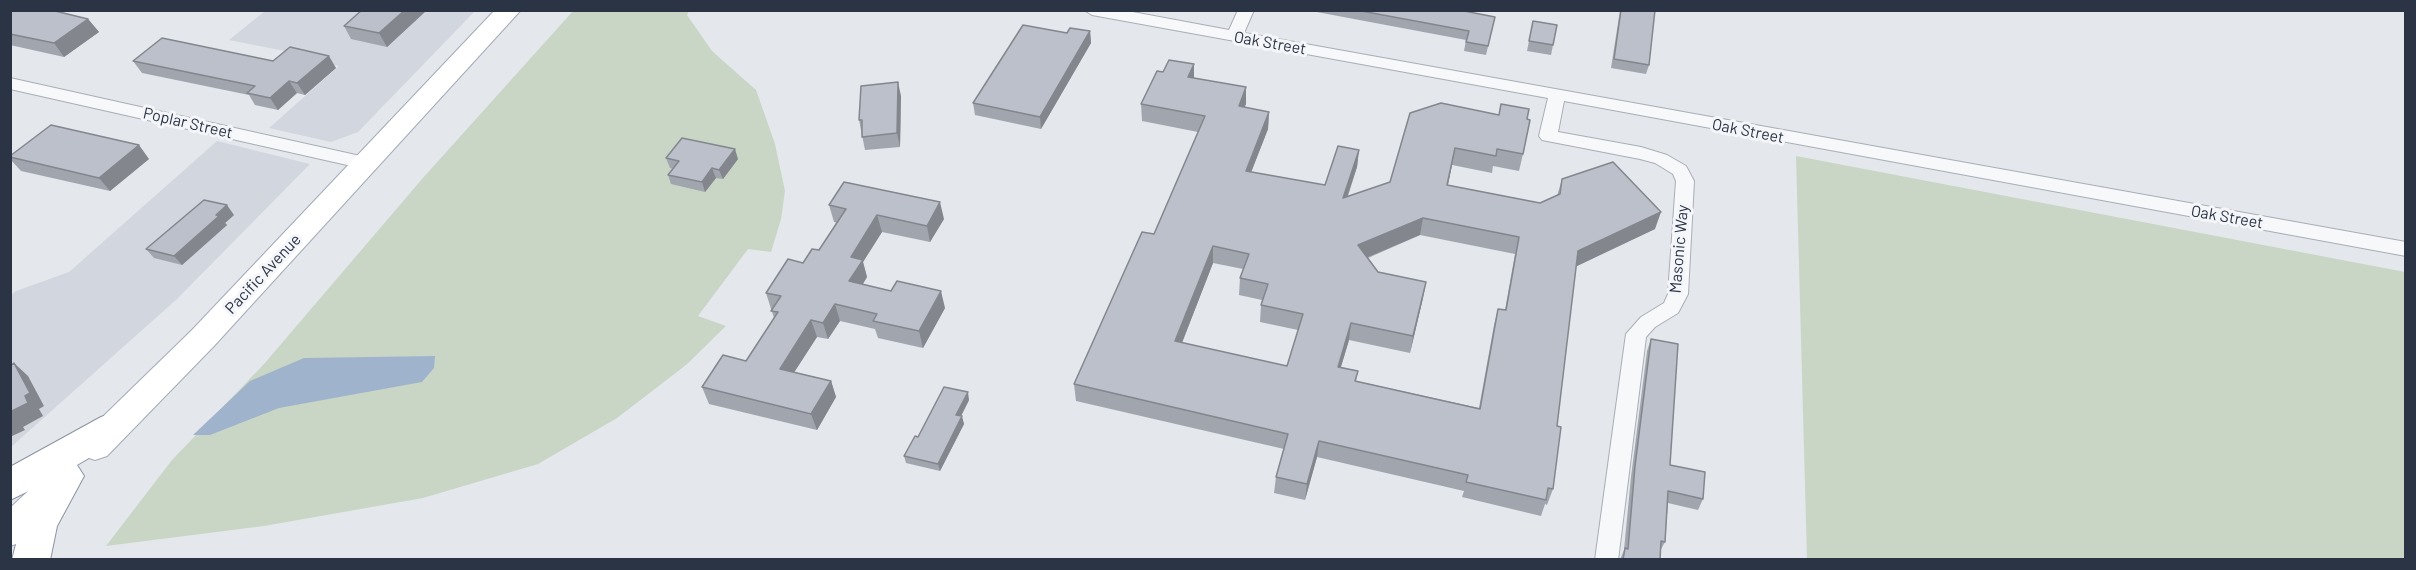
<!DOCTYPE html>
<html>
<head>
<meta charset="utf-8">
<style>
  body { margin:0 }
  #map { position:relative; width:2416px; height:570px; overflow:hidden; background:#e4e7ec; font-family:Barlow,sans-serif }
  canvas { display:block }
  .frame { position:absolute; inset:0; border:12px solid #2b3445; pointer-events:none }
</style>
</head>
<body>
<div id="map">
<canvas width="2416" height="570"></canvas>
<div class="frame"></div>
</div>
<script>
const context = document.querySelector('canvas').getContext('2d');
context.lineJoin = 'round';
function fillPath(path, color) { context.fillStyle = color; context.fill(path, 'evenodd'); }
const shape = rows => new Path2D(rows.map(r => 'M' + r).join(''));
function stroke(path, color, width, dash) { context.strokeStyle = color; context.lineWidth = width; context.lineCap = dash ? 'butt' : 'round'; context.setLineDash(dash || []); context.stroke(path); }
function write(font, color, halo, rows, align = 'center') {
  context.font = font + ' Barlow,sans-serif'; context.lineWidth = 6; context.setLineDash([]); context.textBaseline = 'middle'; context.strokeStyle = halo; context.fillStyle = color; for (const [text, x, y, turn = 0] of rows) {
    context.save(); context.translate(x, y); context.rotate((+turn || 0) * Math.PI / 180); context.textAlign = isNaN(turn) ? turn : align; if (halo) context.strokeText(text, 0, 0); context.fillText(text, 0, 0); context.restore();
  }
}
fillPath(shape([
  [265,11,475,11,358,132,331,142,269,128,339,66,298,57,300,54,229,40],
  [217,141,310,164,177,299,11,447,11,295,16,291,69,272]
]), '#d2d6de');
fillPath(shape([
  [573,11,689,11,687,15,712,51,756,90,775,144,785,191,781,219,771,252,748,249,698,316,726,326,686,365,617,418,538,464,423,498,264,526,106,546,172,460,264,364,422,179],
  [1796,156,2405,272,2405,559,1807,559]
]), '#c9d6c5');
fillPath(shape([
  [435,356,434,368,422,382,279,408,210,435,193,435,250,381,304,358]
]), '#9fb4cc');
const minor = shape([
  [1084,10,1122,10,1229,30,1238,10,1254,10,1244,33,2406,242,2406,256,1564,101,1558,132,1641,147,1667,155,1686,166,1694,181,1688,294,1678,313,1655,327,1646,337,1618,560,1595,560,1626,334,1641,317,1664,303,1668,294,1676,181,1673,174,1655,163,1640,159,1542,140,1539,136,1548,98,1092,15,1084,10],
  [10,78,365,157,371,159,374,163,371,167,365,169,10,89,10,78]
]);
const primary = shape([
  [495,10,521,10,214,346,107,456,95,460,83,456,78,446,83,436,192,330,495,10],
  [53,475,65,479,70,489,65,499,22,542,10,546,10,508,41,479,53,475]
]);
const trunk = shape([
  [113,413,125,417,130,427,125,437,77,465,84,476,57,526,50,560,12,560,21,524,43,484,10,500,10,467,101,417,113,413]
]);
stroke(minor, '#a9aeb7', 2);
stroke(primary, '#a3abb8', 2);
stroke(trunk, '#8b94a3', 2);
fillPath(minor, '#f7f8fa');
fillPath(primary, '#fff');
fillPath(trunk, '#fff');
fillPath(shape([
  [10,10,88,19,99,32,64,57,10,45],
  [427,10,387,47,351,39,344,26],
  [1306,10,1459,10,1495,17,1486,55,1464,51,1466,40],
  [1620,10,1655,10,1649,65,1646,74,1611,68],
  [1533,21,1553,45,1551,55,1527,51],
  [1090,31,1091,43,1041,129,975,115,973,103,1067,33],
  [133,61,273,61,336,68,305,95,297,93,278,110,255,105,249,95,142,73],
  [1194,78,1246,104,1244,107,1269,112,1268,129,1251,172,1325,185,1359,150,1357,167,1348,196,1390,182,1499,115,1527,119,1523,154,1519,171,1493,166,1492,173,1452,165,1448,185,1540,203,1557,196,1562,179,1655,229,1576,266,1557,426,1553,489,1547,505,1545,504,1541,516,1462,497,1464,491,1317,457,1305,500,1274,493,1276,477,1284,449,1076,401,1074,384,1154,234,1198,132,1142,121,1141,104],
  [1420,235,1515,254,1505,310,1498,309,1494,325,1479,408,1356,381,1358,371,1341,367,1349,340,1410,353,1423,298,1378,272,1368,258],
  [1213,263,1243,269,1240,278,1239,295,1262,300,1261,305,1260,322,1298,330,1287,366,1182,343],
  [901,96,900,147,865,150,859,120],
  [10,156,149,159,110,191,21,171,10,159],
  [666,158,738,159,723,179,716,178,705,192,671,184,668,175,673,169,670,168],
  [829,205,944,219,930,242,882,232,863,262,867,277,863,284,945,308,923,348,878,338,875,329,840,321,828,339,817,337,794,372,831,381,836,397,817,430,709,404,702,387,746,361,774,318,766,293,819,250,837,223,834,222],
  [234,215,225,223,227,225,182,265,154,258,146,249],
  [1651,339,1670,465,1703,499,1698,510,1668,503,1665,542,1660,551,1660,560,1620,560,1624,550,1631,477,1647,351],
  [969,400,961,416,964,424,940,471,906,463,904,456,918,437]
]), '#a1a5ae');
fillPath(shape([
  [405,10,427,10,387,47,379,33],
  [88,19,99,32,64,57,54,43],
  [1090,31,1091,43,1041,129,1040,117],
  [329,56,336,68,305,95,297,83],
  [1194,64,1194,81,1188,77],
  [289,81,297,93,278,110,270,98],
  [898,82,901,96,900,147,897,133],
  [1246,87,1246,104,1238,123,1239,106],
  [1269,112,1268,129,1245,188,1246,171],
  [139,145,149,159,110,191,99,178],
  [1455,148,1452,165,1444,202,1447,185],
  [735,149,738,159,723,179,719,170],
  [1359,150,1357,167,1341,215,1343,198],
  [712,168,716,178,705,192,702,182],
  [940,202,944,219,930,242,927,226],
  [227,205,234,215,225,223,227,225,182,265,174,256],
  [1661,212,1655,229,1573,268,1578,251],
  [877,215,882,232,863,262,867,277,854,298,849,281,851,257],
  [1423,218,1420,235,1356,262,1358,245],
  [1213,246,1213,263,1176,358,1175,341],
  [1426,282,1423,298,1410,353,1413,336],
  [941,291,945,308,923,348,919,331],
  [835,304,840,321,828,339,823,323],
  [811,320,817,337,786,385,780,369],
  [1351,323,1349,340,1336,383,1338,367],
  [14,363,28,376,44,406,39,409,43,416,23,427,25,430,10,437,10,412,25,396],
  [831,381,836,397,817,430,811,414],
  [968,392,969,400,958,422,956,415],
  [962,416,964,424,940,471,938,464],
  [1319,441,1317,457,1305,500,1307,484]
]), '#83868d');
const building = shape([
  [10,10,51,10,88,19,54,43,10,34,10,10],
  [362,10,405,10,379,33,344,26,362,10],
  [1356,10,1459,10,1495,17,1488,46,1466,42,1469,31,1356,10],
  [1621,10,1655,10,1649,65,1614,59,1621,10],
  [1533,21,1557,25,1553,45,1529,41,1533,21],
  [1023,25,1067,33,1070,28,1090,31,1040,117,973,103,1023,25],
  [162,38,273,61,290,47,329,56,297,83,289,81,270,98,247,93,255,86,133,61,162,38],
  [1169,60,1194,64,1188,77,1246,87,1239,106,1269,112,1246,171,1325,185,1338,146,1359,150,1343,198,1390,182,1410,113,1441,103,1499,115,1501,104,1529,109,1527,119,1530,120,1523,154,1497,149,1496,156,1455,148,1447,185,1540,203,1560,194,1562,179,1613,162,1661,212,1578,251,1557,426,1561,427,1553,489,1548,488,1546,500,1466,482,1468,475,1319,441,1307,484,1276,477,1288,434,1074,384,1142,232,1154,234,1205,116,1141,104,1157,71,1163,72,1169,60],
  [1423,218,1519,237,1506,310,1498,309,1480,409,1355,381,1358,371,1338,367,1351,323,1413,336,1426,282,1378,272,1358,245,1423,218],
  [1213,246,1249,254,1240,278,1268,284,1261,305,1303,314,1287,366,1175,341,1213,246],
  [898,82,897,133,862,137,862,120,859,120,861,86,898,82],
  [51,125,139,145,99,178,10,157,10,156,51,125],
  [682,138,735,149,719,170,712,168,702,182,668,175,679,161,666,158,682,138],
  [844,182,940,202,927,226,877,215,851,257,863,260,849,281,891,291,897,281,941,291,919,331,873,321,877,314,835,304,823,323,811,320,780,369,831,381,811,414,702,387,723,355,746,361,778,312,771,311,781,296,766,293,788,259,803,263,812,249,819,250,846,209,829,205,844,182],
  [204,200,227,205,216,215,219,216,174,256,146,249,204,200],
  [1651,339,1678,344,1670,465,1705,472,1703,499,1668,491,1665,542,1661,541,1660,560,1623,560,1625,548,1628,549,1635,466,1651,339],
  [14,363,30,393,25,396,28,403,10,412,10,366,14,363],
  [944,387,968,392,956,415,962,416,938,464,904,456,915,436,918,437,944,387]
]);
fillPath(building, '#bbc0ca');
stroke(building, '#83868d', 1.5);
write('16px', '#2b3445', '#f4f6f9', [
  ["Oak Street",1270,43,10],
  ["Poplar Street",188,123,13],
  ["Oak Street",1748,131,11],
  ["Oak Street",2227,217,10],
  ["Masonic Way",1679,249,-85],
  ["Pacific Avenue",263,274,-47]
]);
</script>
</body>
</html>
